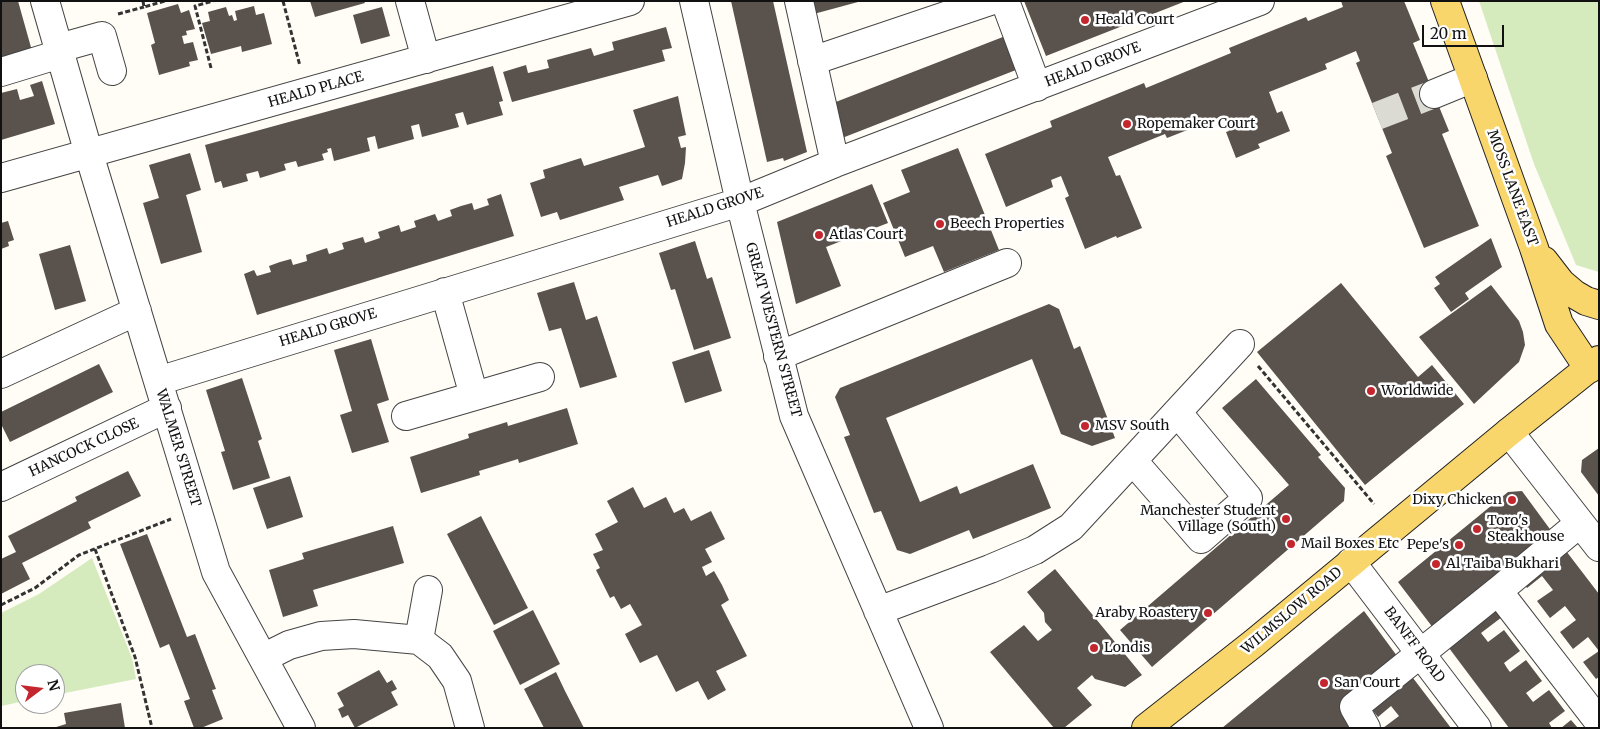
<!DOCTYPE html>
<html>
<head>
<meta charset="utf-8">
<style>
  body { margin:0 }
  #map { position:relative; width:1600px; height:729px; overflow:hidden; background:#fffdf5; font-family:Merriweather,serif }
  canvas { display:block }
  .frame { position:absolute; inset:0; border:2px solid #111; pointer-events:none }
  .north { position:absolute; left:15px; top:664px; width:50px; height:50px; box-sizing:border-box; background:#fff; border:1px solid #a0a0a0; border-radius:50%; rotate:75deg; font-size:14px; font-weight:700; line-height:20px; text-align:center; color:#111 }
  .north::after { content:''; display:block; margin:auto; width:18px; height:22px; background:#c4262e; clip-path:polygon(50% 0,100% 100%,50% 72%,0 100%) }
  .scale { position:absolute; left:1422px; top:25px; width:82px; height:22px; box-sizing:border-box; border:2px solid #111; border-top:0; padding-left:6px; font-size:15px; line-height:18px; white-space:nowrap; color:#111; -webkit-text-stroke:4px #fff; paint-order:stroke }
</style>
</head>
<body>
<div id="map">
<canvas width="1600" height="729"></canvas>
<div class="frame"></div>
<div class="north">N</div>
<div class="scale">20 m</div>
</div>
<script>
const context = document.querySelector('canvas').getContext('2d');
context.lineJoin = 'round';
function fillPath(path, color) { context.fillStyle = color; context.fill(path, 'evenodd'); }
const shape = rows => new Path2D(rows.map(r => 'M' + r).join(''));
function stroke(path, color, width, dash) { context.strokeStyle = color; context.lineWidth = width; context.lineCap = dash ? 'butt' : 'round'; context.setLineDash(dash || []); context.stroke(path); }
function write(font, color, halo, rows, align = 'center') {
  context.font = font + ' Merriweather,serif'; context.lineWidth = 5; context.setLineDash([]); context.textBaseline = 'middle'; context.strokeStyle = halo; context.fillStyle = color; for (const [text, x, y, turn = 0] of rows) {
    context.save(); context.translate(x, y); context.rotate((+turn || 0) * Math.PI / 180); context.textAlign = isNaN(turn) ? turn : align; if (halo) context.strokeText(text, 0, 0); context.fillText(text, 0, 0); context.restore();
  }
}
fillPath(shape([
  [1479,1,1599,1,1599,272,1576,265,1534,164],
  [92,558,132,658,136,679,55,695,55,674,25,674,25,701,1,706,1,613,39,594]
]), '#d5ebbd');
fillPath(shape([
  [1,1,18,1,34,58,1,58],
  [310,1,364,1,365,3,315,17],
  [731,1,773,1,807,152,784,161,783,158,767,162],
  [806,1,858,1,858,2,810,15],
  [1024,1,1186,1,1046,56],
  [1341,1,1404,1,1420,40,1413,43,1449,131,1442,134,1479,226,1424,248,1386,156,1392,153,1356,63,1360,61,1356,51,1325,64,1327,69,1269,92,1277,113,1282,111,1290,131,1258,144,1260,148,1236,158,1226,132,1229,131,1223,116,1167,138,1165,134,1108,157,1116,176,1120,175,1142,228,1117,238,1116,236,1085,249,1065,198,1069,196,1061,176,1051,180,1053,187,1006,207,985,154,1052,127,1050,121,1144,83,1146,88,1231,53,1229,48,1306,17,1308,21,1343,7],
  [178,4,181,13,189,10,195,29,186,31,187,35,182,36,184,44,193,42,198,60,189,62,190,66,159,75,151,45,155,43,147,13],
  [254,6,256,15,264,13,272,44,242,52,241,46,211,54,202,23,210,21,208,12,226,7,229,16,232,15,234,21,237,20,235,11],
  [382,7,390,36,361,44,353,15],
  [666,27,672,48,662,50,665,61,512,102,503,72,526,65,528,73,549,68,547,60,591,48,594,56,614,50,612,42],
  [1008,35,1021,68,837,140,828,105],
  [493,66,503,101,499,102,503,115,467,125,463,112,455,114,459,127,422,137,419,124,411,126,414,139,378,149,375,136,367,138,370,151,334,161,331,148,327,149,328,152,322,154,324,160,298,167,296,161,284,164,286,170,260,178,258,171,246,174,248,181,223,188,221,181,215,183,205,145],
  [42,81,55,124,1,140,1,93,17,89,20,100,34,96,30,85],
  [678,96,686,135,678,137,681,148,686,147,685,163,682,179,662,186,658,175,619,187,624,200,560,220,557,212,541,217,530,183,545,178,543,170,581,158,584,166,645,147,633,110],
  [958,148,999,250,944,272,933,246,905,257,883,203,910,192,901,170],
  [190,153,201,190,186,195,202,252,161,264,143,203,159,198,149,165],
  [872,184,888,223,826,247,841,286,796,304,777,222],
  [501,194,514,236,257,315,244,274,254,270,257,276,271,272,269,266,280,262,291,259,293,265,307,261,306,255,327,248,329,254,344,249,342,243,363,237,365,243,380,238,378,232,399,225,401,232,416,227,414,221,435,214,438,221,452,216,450,210,461,206,472,203,474,210,489,205,487,199],
  [8,221,14,240,8,242,9,246,1,249,1,223],
  [1491,238,1502,267,1465,293,1469,299,1451,312,1434,288,1440,284,1435,277],
  [695,241,707,279,712,277,731,338,694,350,675,289,671,290,659,253],
  [70,245,86,301,55,310,39,254],
  [574,282,586,320,597,316,617,377,580,388,561,328,549,331,537,293],
  [1341,283,1418,377,1432,365,1464,404,1365,485,1257,352],
  [1491,285,1519,321,1523,332,1525,345,1519,362,1474,404,1419,337],
  [1049,304,1059,309,1074,349,1080,346,1115,438,1092,446,1061,434,1032,359,886,418,920,502,957,486,960,494,1033,464,1051,508,973,539,969,530,910,554,897,550,881,511,874,513,844,437,850,435,835,397,840,388],
  [371,339,389,400,377,404,389,442,352,453,340,415,352,411,334,350],
  [709,350,722,391,685,403,672,362],
  [99,364,113,392,10,442,1,424,1,412],
  [242,378,262,439,258,441,270,478,233,490,221,452,225,451,206,390],
  [1256,379,1321,455,1318,457,1345,488,1344,501,1152,667,1120,630,1289,485,1222,408],
  [567,408,578,444,519,463,518,459,479,471,480,475,421,493,410,457,469,438,468,434,507,422,508,426],
  [1599,448,1599,496,1581,472,1582,460],
  [128,471,141,496,88,522,91,528,22,563,30,579,1,594,1,559,16,552,8,536,77,501,75,497],
  [290,476,303,517,267,529,253,488],
  [633,487,644,508,666,497,674,513,684,508,691,521,711,511,725,539,705,549,712,562,702,567,706,576,714,571,722,585,729,600,721,605,747,656,716,671,726,690,708,700,698,681,676,692,657,655,640,663,625,634,642,625,630,604,621,609,614,596,610,598,596,570,600,568,593,554,603,550,595,534,618,522,607,501],
  [1522,491,1555,536,1437,633,1398,582,1508,492],
  [481,516,528,608,494,625,447,534],
  [393,526,404,563,313,590,318,606,283,617,269,570,304,559,302,553],
  [147,534,187,637,195,634,216,689,212,690,223,719,201,728,194,728,184,701,190,699,169,644,160,648,120,544],
  [1563,547,1599,594,1599,677,1596,679,1583,662,1599,651,1588,637,1573,649,1560,632,1576,620,1565,606,1550,618,1537,601,1553,590,1542,576,1527,588,1522,581],
  [1055,569,1142,675,1125,687,1095,679,1092,675,1077,688,1092,705,1064,728,1054,728,990,652,1024,625,1038,641,1052,630,1045,622,1044,613,1027,592],
  [1497,602,1506,614,1481,633,1488,642,1504,630,1520,651,1504,663,1507,668,1510,672,1526,660,1542,681,1526,693,1533,702,1549,690,1565,711,1549,723,1552,728,1509,728,1446,644],
  [533,610,560,664,520,685,493,631],
  [1364,611,1400,660,1356,728,1222,728],
  [379,670,387,683,392,680,397,689,391,692,398,705,355,728,348,715,342,718,340,713,338,709,344,706,337,693],
  [556,672,565,691,584,728,544,728,543,726,524,689],
  [1410,674,1451,728,1383,728,1399,716,1391,706,1378,717,1369,706],
  [121,703,125,728,53,728,66,724,64,713],
  [1571,720,1578,728,1561,728]
]), '#5a524d');
stroke(shape([
  [1377,116,1434,94]
]), '#dbdad3', 28, [28, 14]);
const minor = shape([
  [45,1,89,154,216,572,301,728],
  [410,1,426,59],
  [694,1,740,202,794,416,929,728],
  [799,1,835,163],
  [1005,1,1037,87],
  [59,48,102,36,112,71],
  [812,61,990,1],
  [1,72,60,54],
  [1434,94,1473,78],
  [1,178,630,1],
  [445,292,474,396],
  [778,356,1007,263],
  [1,374,137,311],
  [158,381,740,202,835,163,1260,1],
  [406,416,540,377],
  [1509,432,1599,547],
  [1133,461,1201,539,1248,498,1177,412],
  [1,487,167,408],
  [1580,523,1498,591,1599,722],
  [1351,562,1477,728],
  [878,611,990,569,1035,550,1071,527,1240,344],
  [419,640,428,590],
  [263,658,289,645,321,636,354,634,419,640,440,656,457,681,470,728],
  [1366,728,1354,707,1498,591]
]);
const major = shape([
  [1445,1,1534,248,1559,324,1589,369],
  [1544,261,1561,283,1574,294,1586,301,1599,305],
  [1146,728,1254,643,1509,432,1599,360]
]);
stroke(minor, '#444', 30);
stroke(major, '#222', 30);
stroke(shape([
  [143,1,144,7,165,1],
  [283,1,300,66],
  [118,14,144,7],
  [211,68,195,6,213,1],
  [1258,366,1374,504],
  [95,549,135,657,152,728],
  [1,605,35,588,79,555,171,519]
]), '#333', 3, [5, 2.5]);
stroke(minor, '#fff', 28);
stroke(major, '#f9d66b', 28);
for (const [x, y, r, color] of [
  [1085,20,5,"#c4262e"],
  [1127,124,5,"#c4262e"],
  [940,224,5,"#c4262e"],
  [819,235,5,"#c4262e"],
  [1371,391,5,"#c4262e"],
  [1085,426,5,"#c4262e"],
  [1512,500,5,"#c4262e"],
  [1286,519,5,"#c4262e"],
  [1477,529,5,"#c4262e"],
  [1291,544,5,"#c4262e"],
  [1459,545,5,"#c4262e"],
  [1436,564,5,"#c4262e"],
  [1208,613,5,"#c4262e"],
  [1094,648,5,"#c4262e"],
  [1324,683,5,"#c4262e"]
]) { const dot = new Path2D(); dot.arc(x, y, r, 0, 2 * Math.PI); context.fillStyle = color; context.fill(dot); stroke(dot, '#fff', 2); }
write('14px', '#111', '#fff', [
  ["Heald Court",1095,20],
  ["Ropemaker Court",1137,124],
  ["Beech Properties",950,224],
  ["Atlas Court",829,235],
  ["Worldwide",1381,391],
  ["MSV South",1095,426],
  ["Dixy Chicken",1502,500,"right"],
  ["Manchester Student",1276,511,"right"],
  ["Village (South)",1276,527,"right"],
  ["Toro's",1487,521],
  ["Steakhouse",1487,537],
  ["Mail Boxes Etc",1301,544],
  ["Pepe's",1449,545,"right"],
  ["Al Taiba Bukhari",1446,564],
  ["Araby Roastery",1198,613,"right"],
  ["Londis",1104,648],
  ["San Court",1334,683]
], 'left');
write('14px', '#111', '#fff', [
  ["HEALD GROVE",1093,65,-21],
  ["HEALD PLACE",316,90,-16],
  ["MOSS LANE EAST",1512,188,70],
  ["HEALD GROVE",715,208,-18],
  ["HEALD GROVE",328,328,-17],
  ["GREAT WESTERN STREET",773,330,75],
  ["HANCOCK CLOSE",84,448,-25],
  ["WALMER STREET",178,448,73],
  ["WILMSLOW ROAD",1292,611,-40],
  ["BANFF ROAD",1414,645,53]
]);
</script>
</body>
</html>
